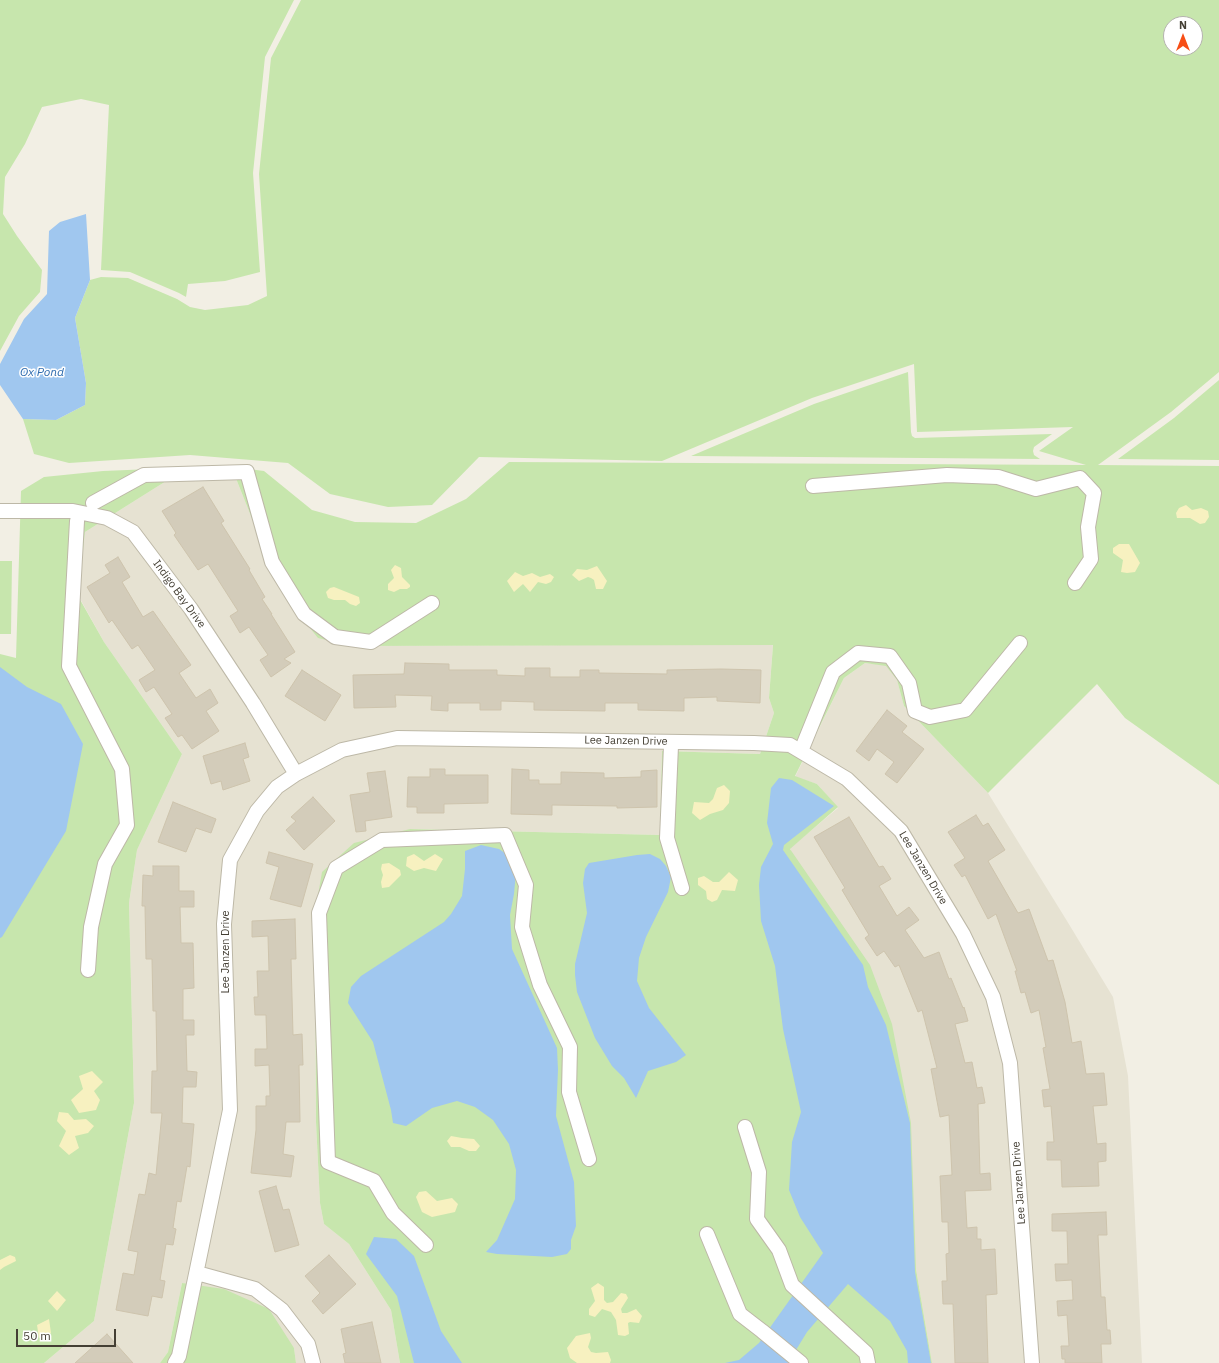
<!DOCTYPE html>
<html>
<head>
<meta charset="utf-8">
<style>
  body { margin:0 }
  #map { position:relative; width:1219px; height:1363px; overflow:hidden; background:#f2efe4; font-family:"IBM Plex Sans",sans-serif }
  canvas { display:block }
  .north { position:absolute; left:1163px; top:16px; width:40px; height:40px; box-sizing:border-box; background:#fff; border:1px solid #b4b2ae; border-radius:50%; rotate:0deg; font-size:11px; font-weight:700; line-height:16px; text-align:center; color:#443f34 }
  .north::after { content:''; display:block; margin:auto; width:14px; height:18px; background:#f74e16; clip-path:polygon(50% 0,100% 100%,50% 72%,0 100%) }
  .scale { position:absolute; left:16px; top:1329px; width:100px; height:18px; box-sizing:border-box; border:2px solid #443f34; border-top:0; padding-left:5px; font-size:12px; line-height:14px; white-space:nowrap; color:#443f34; -webkit-text-stroke:3px #fff; paint-order:stroke }
</style>
</head>
<body>
<div id="map">
<canvas width="1219" height="1363"></canvas>
<div class="north">N</div>
<div class="scale">50 m</div>
</div>
<script>
const context = document.querySelector('canvas').getContext('2d');
context.lineJoin = 'round';
function fillPath(path, color) { context.fillStyle = color; context.fill(path, 'evenodd'); }
const shape = rows => new Path2D(rows.map(r => 'M' + r).join(''));
function stroke(path, color, width, dash) { context.strokeStyle = color; context.lineWidth = width; context.lineCap = dash ? 'butt' : 'round'; context.setLineDash(dash || []); context.stroke(path); }
function write(font, color, halo, rows, align = 'center') {
  context.font = font + ' "IBM Plex Sans",sans-serif'; context.lineWidth = 3; context.setLineDash([]); context.textBaseline = 'middle'; context.strokeStyle = halo; context.fillStyle = color; for (const [text, x, y, turn = 0] of rows) {
    context.save(); context.translate(x, y); context.rotate((+turn || 0) * Math.PI / 180); context.textAlign = isNaN(turn) ? turn : align; if (halo) context.strokeText(text, 0, 0); context.fillText(text, 0, 0); context.restore();
  }
}
fillPath(shape([
  [235,476,268,559,351,646,773,644,769,698,774,713,760,754,662,751,660,835,410,829,315,913,316,1122,320,1203,324,1224,349,1244,391,1310,400,1363,296,1363,294,1348,182,1283,168,1352,160,1363,44,1363,94,1321,134,1103,129,903,137,850,182,754,104,642,78,595,85,532,171,478],
  [865,663,886,665,897,680,904,706,988,793,1067,921,1113,997,1128,1076,1142,1363,932,1363,916,1269,790,848,838,808,817,784,795,777,844,678]
]), '#e6e2d2');
fillPath(shape([
  [0,0,294,0,265,57,253,173,260,272,225,281,188,284,186,297,179,293,130,272,101,270,109,105,81,99,42,107,25,144,5,177,3,214,17,236,42,270,40,292,19,316,0,351],
  [301,0,1219,0,1219,372,1171,412,1098,465,1219,466,1219,785,1125,718,1097,684,988,793,904,706,897,680,886,666,865,663,844,678,795,776,817,784,838,807,790,849,870,965,892,1024,911,1123,916,1269,932,1363,400,1363,391,1310,349,1244,324,1224,320,1203,316,1122,315,913,322,872,354,843,410,829,660,835,662,751,760,754,774,713,769,698,773,645,351,646,318,638,290,603,268,559,235,476,171,478,85,532,78,596,104,642,182,754,137,850,129,903,134,1103,94,1321,44,1363,0,1363,0,654,16,658,21,491,44,477,103,471,225,466,264,471,312,510,355,522,416,523,466,499,509,462,1086,465,1039,451,1073,427,917,432,914,364,812,398,662,461,479,457,432,505,388,507,330,494,288,463,190,455,69,463,34,454,23,419,56,420,85,405,86,383,75,318,90,280,101,277,128,278,177,299,190,307,205,310,248,305,267,296,259,174,271,58],
  [1171,24,1195,24,1195,48,1171,48],
  [908,372,911,432,912,436,915,438,1052,434,1034,447,1033,451,1034,455,1040,459,691,456,814,404],
  [1219,380,1219,460,1118,459,1174,418],
  [0,561,12,561,11,634,0,634],
  [182,1283,224,1289,269,1309,294,1348,296,1363,160,1363,168,1352]
]), '#c7e6ad');
fillPath(shape([
  [1186,505,1192,510,1201,508,1208,511,1209,517,1205,523,1200,524,1190,518,1177,518,1176,513,1179,508],
  [1119,544,1129,544,1140,563,1135,572,1127,573,1121,572,1123,560,1113,553,1113,548],
  [395,565,401,568,402,577,410,585,410,587,407,589,400,589,394,592,388,590,388,584,394,578,391,570],
  [597,566,607,581,603,589,596,589,594,580,591,578,588,577,579,581,572,575,577,569,587,570],
  [515,572,523,576,532,573,540,577,550,574,554,577,551,582,546,584,538,582,530,592,523,584,514,592,507,581],
  [334,587,359,597,360,603,356,606,350,604,345,600,334,600,328,598,326,592,330,588],
  [724,785,730,791,729,803,723,810,710,814,700,820,692,813,694,802,709,803,713,799,717,788],
  [414,854,424,861,435,854,443,859,436,871,424,868,414,871,406,866,407,857],
  [389,863,400,870,401,875,389,887,382,888,381,882,383,875,381,869,382,864],
  [729,872,738,880,735,891,722,890,717,900,712,902,707,899,706,891,698,885,698,878,704,876,713,882,719,882],
  [92,1071,103,1082,94,1091,100,1100,96,1110,79,1113,71,1100,83,1089,79,1076],
  [59,1112,68,1113,74,1120,86,1119,94,1126,88,1133,75,1136,79,1148,69,1155,59,1146,66,1131,57,1121],
  [451,1136,462,1138,474,1139,480,1146,476,1151,469,1151,460,1147,451,1147,447,1141],
  [426,1191,437,1201,452,1198,458,1204,455,1212,432,1217,422,1212,416,1197,419,1192],
  [10,1255,15,1257,16,1261,4,1267,0,1270,0,1260],
  [598,1283,604,1287,604,1300,607,1303,613,1302,621,1293,626,1294,628,1298,621,1309,622,1313,627,1313,636,1309,642,1316,639,1323,630,1322,628,1323,629,1334,625,1336,618,1335,616,1320,611,1312,602,1309,595,1317,589,1315,589,1309,595,1301,591,1288],
  [57,1291,66,1300,57,1311,48,1301],
  [49,1319,51,1333,39,1338,37,1325],
  [590,1333,591,1338,588,1347,591,1352,596,1353,608,1352,611,1360,610,1363,577,1363,570,1358,567,1348,576,1336]
]), '#f7f1c0');
fillPath(shape([
  [86,214,90,280,75,318,86,383,85,405,56,420,23,419,0,385,0,364,24,319,47,294,49,231,60,222],
  [0,667,27,687,61,704,83,744,66,831,2,937,0,938],
  [779,778,792,780,834,806,784,845,783,850,863,965,868,987,886,1025,910,1123,915,1272,931,1363,908,1363,907,1351,890,1321,848,1284,807,1332,788,1363,725,1363,739,1360,759,1343,823,1253,800,1217,789,1190,792,1142,801,1112,783,1029,775,966,761,921,759,885,761,867,773,844,767,823,771,788],
  [481,845,499,849,509,856,516,872,514,894,510,915,512,949,557,1048,558,1070,556,1116,574,1182,576,1226,571,1240,571,1249,567,1254,552,1257,497,1254,486,1252,497,1240,515,1199,516,1170,509,1144,493,1120,475,1107,457,1101,432,1108,406,1126,393,1123,391,1110,373,1042,348,1003,351,987,361,976,444,922,451,914,462,896,465,869,465,851],
  [650,854,660,859,666,866,671,877,668,892,646,937,639,958,637,981,649,1008,686,1055,676,1062,648,1071,636,1098,624,1078,612,1066,595,1038,577,992,575,975,575,964,587,913,583,883,585,869,589,863,637,855],
  [374,1237,396,1239,414,1256,441,1331,462,1363,414,1363,397,1296,366,1254]
]), '#a0c7ef');
const building = shape([
  [203,487,224,521,221,523,250,569,249,570,265,597,262,599,272,614,271,614,295,652,284,659,291,663,271,677,260,660,268,655,249,627,240,633,230,616,238,611,208,564,198,570,174,535,176,533,162,511,203,487],
  [118,557,130,577,122,582,143,617,153,611,191,665,179,673,196,698,210,689,218,703,206,711,219,731,192,749,182,735,178,737,165,718,172,714,154,687,146,692,139,680,155,670,138,645,132,649,112,620,109,623,87,587,110,573,105,565,118,557],
  [405,663,449,664,449,670,497,670,497,675,525,676,525,668,550,668,550,677,580,677,580,670,599,670,599,673,667,674,667,670,721,669,761,670,760,703,717,701,717,697,684,698,684,711,638,710,638,703,605,703,605,711,534,710,534,702,501,701,501,710,480,710,480,703,448,703,448,711,431,710,432,696,395,695,396,707,354,708,353,675,404,674,405,663],
  [302,670,341,695,325,721,285,696,302,670],
  [887,710,907,726,902,732,924,749,897,783,885,774,894,762,877,749,869,761,856,751,887,710],
  [245,743,249,757,243,759,250,781,223,790,221,781,211,784,203,756,245,743],
  [430,769,445,769,445,775,488,775,488,803,444,804,444,813,417,813,417,807,407,807,408,777,430,777,430,769],
  [512,769,529,770,529,780,539,780,539,784,561,784,561,772,604,773,604,778,641,777,641,771,657,770,657,807,617,808,617,806,552,805,552,815,511,814,512,769],
  [385,771,392,817,365,821,366,831,356,832,350,795,370,792,367,773,385,771],
  [313,797,335,821,304,850,286,830,296,821,291,817,313,797],
  [173,802,216,819,211,833,196,828,186,852,158,842,173,802],
  [976,815,983,826,988,823,1005,850,988,861,1018,913,1029,909,1048,961,1053,960,1065,1002,1072,1043,1081,1041,1086,1074,1104,1073,1107,1105,1093,1106,1097,1144,1106,1143,1106,1161,1098,1162,1099,1186,1062,1187,1061,1160,1047,1160,1047,1142,1054,1142,1051,1106,1044,1107,1042,1090,1050,1089,1043,1048,1046,1047,1039,1010,1031,1013,1025,992,1021,993,1015,971,1017,971,996,914,988,919,965,875,962,877,954,865,965,858,948,832,976,815],
  [849,817,879,867,883,866,891,879,879,886,897,916,909,907,919,920,905,930,924,958,939,952,949,979,951,978,963,1008,964,1007,968,1021,955,1024,965,1063,972,1062,977,1088,982,1087,985,1103,978,1104,980,1174,990,1173,991,1190,965,1191,967,1228,977,1227,977,1239,981,1239,981,1250,995,1249,997,1294,986,1295,988,1363,955,1363,953,1304,943,1304,942,1281,947,1281,946,1254,949,1253,948,1222,942,1222,940,1176,952,1175,949,1115,940,1117,931,1069,937,1068,922,1010,918,1012,899,965,895,967,884,951,877,956,865,938,869,935,842,890,845,888,814,837,849,817],
  [269,852,313,864,301,907,270,899,279,867,266,863,269,852],
  [153,866,179,866,179,891,194,891,194,907,180,907,181,943,193,943,194,988,183,989,183,1020,194,1020,194,1035,186,1035,187,1071,197,1072,196,1087,183,1087,182,1123,194,1124,190,1167,187,1166,181,1202,177,1201,173,1228,176,1229,173,1245,166,1244,160,1280,165,1281,162,1298,152,1296,148,1316,116,1310,123,1273,134,1275,138,1252,128,1250,139,1194,145,1195,149,1173,156,1175,162,1113,151,1113,152,1071,157,1071,156,1011,153,1011,152,959,146,959,145,906,142,906,143,875,153,876,153,866],
  [295,919,296,959,291,959,293,1035,302,1034,303,1065,299,1065,300,1122,286,1122,283,1154,294,1156,291,1177,251,1173,256,1130,256,1106,266,1106,266,1096,270,1096,269,1065,255,1066,255,1049,267,1049,266,1015,255,1015,254,997,258,997,257,971,269,971,268,936,252,937,252,921,295,919],
  [276,1186,283,1210,289,1209,299,1245,275,1252,259,1191,276,1186],
  [1106,1212,1107,1235,1098,1235,1101,1297,1105,1297,1107,1330,1110,1330,1111,1344,1101,1344,1102,1363,1065,1363,1065,1359,1062,1359,1061,1346,1069,1346,1067,1315,1058,1316,1057,1301,1073,1300,1072,1280,1056,1281,1055,1264,1068,1264,1067,1231,1052,1231,1052,1214,1106,1212],
  [329,1255,356,1284,323,1314,312,1301,320,1293,305,1276,329,1255],
  [372,1322,381,1363,345,1363,343,1354,346,1353,341,1329,372,1322],
  [107,1334,133,1363,75,1363,107,1334]
]);
fillPath(building, '#d3ccba');
stroke(building, '#cec4ad', 1);
const minor = shape([
  [813,486,947,475,998,477,1036,489,1080,478,1094,493,1088,527,1091,559,1075,583],
  [93,503,144,475,247,472,272,562,304,614,335,637,371,642,432,603],
  [0,511,73,511,107,518,133,532,191,609,253,703,296,774],
  [77,521,69,666,122,769,127,825,105,864,91,927,88,970],
  [671,746,667,838,682,888],
  [803,746,833,672,858,653,890,656,909,683,915,711,930,717,965,710,1020,643],
  [745,1127,759,1172,757,1219,779,1250,792,1285,866,1353,868,1363],
  [707,1234,740,1314,762,1331,801,1363],
  [426,1245,393,1213,374,1181,328,1162,319,913,336,868,382,840,505,835,526,885,522,927,540,985,570,1047,569,1092,589,1159],
  [197,1273,255,1289,282,1310,308,1344,313,1363],
  [175,1363,179,1356,230,1110,224,924,230,860,257,811,277,787,296,774,342,750,397,738,754,743,790,745,847,779,901,831,963,934,993,997,1010,1063,1032,1363]
]);
stroke(minor, '#bdb8a7', 16);
stroke(minor, '#fff', 14);
write('11px', '#443f34', '#fff', [
  ["Indigo Bay Drive",179,594,54],
  ["Lee Janzen Drive",626,741,1],
  ["Lee Janzen Drive",923,868,59],
  ["Lee Janzen Drive",226,952,-90],
  ["Lee Janzen Drive",1019,1183,-94]
]);
write('italic 12px', '#2f6cae', '#fff', [
  ["Ox Pond",42,373]
]);
</script>
</body>
</html>
